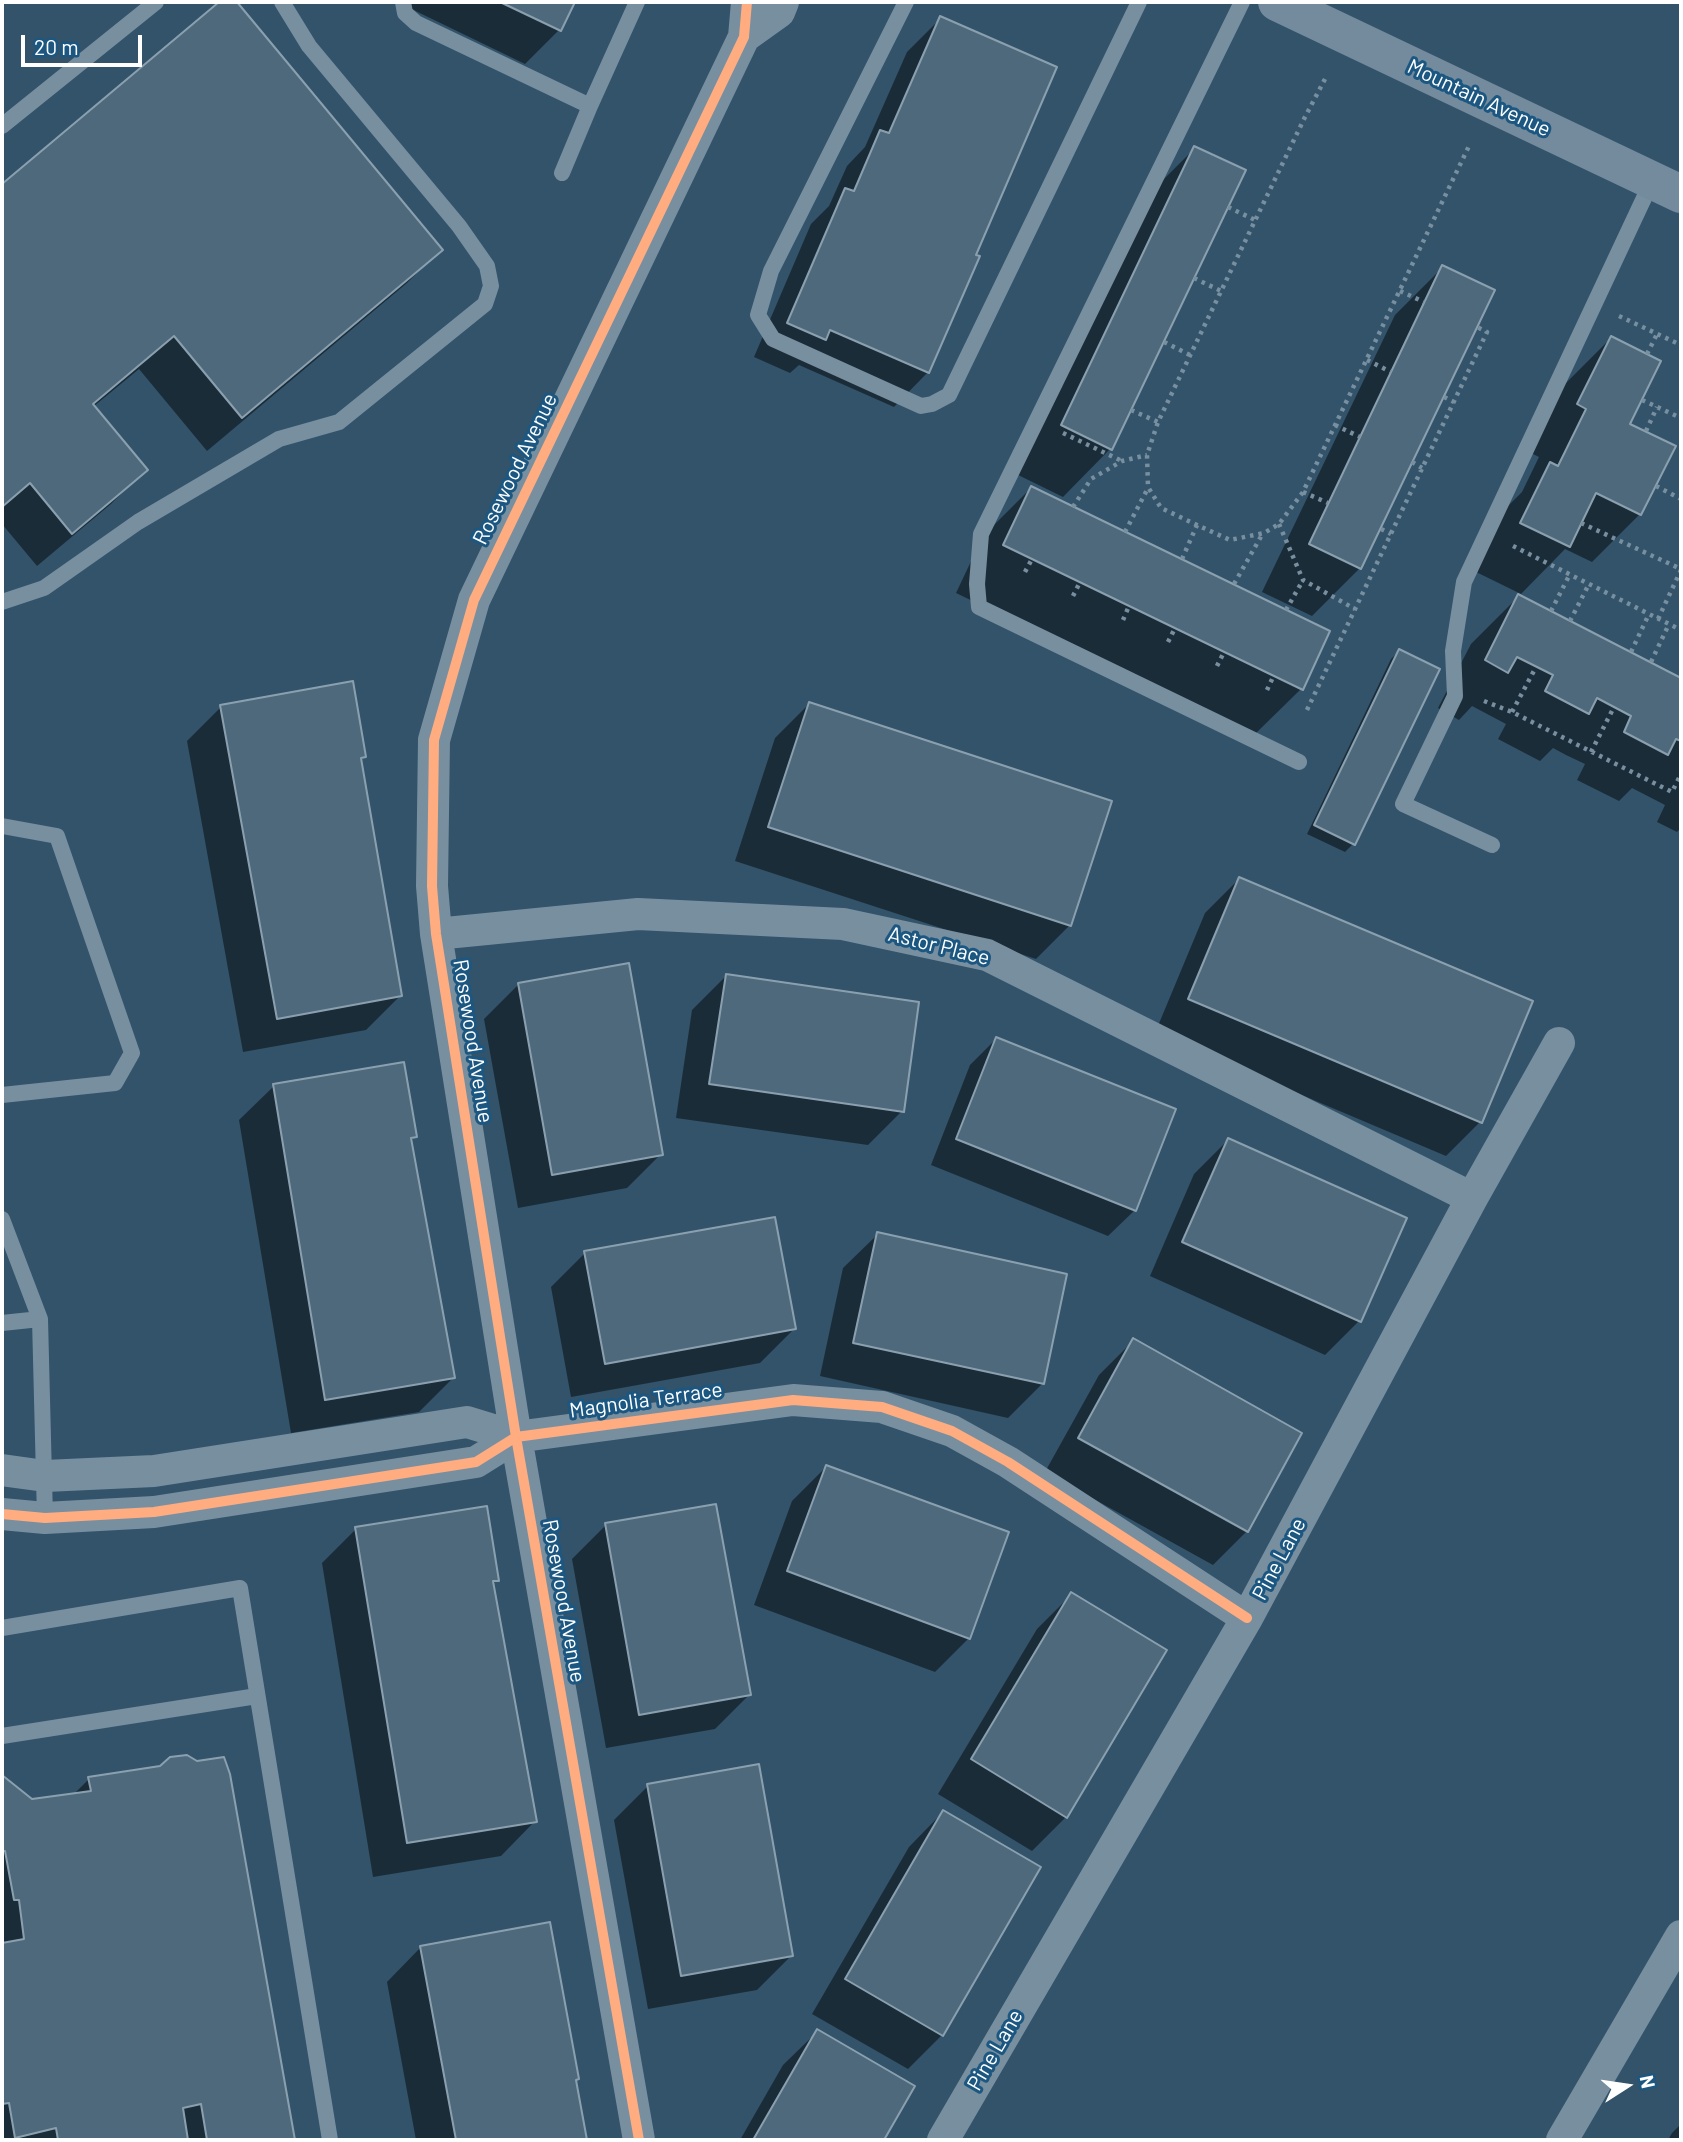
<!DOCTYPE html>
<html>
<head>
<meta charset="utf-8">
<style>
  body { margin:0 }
  #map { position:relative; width:1683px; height:2142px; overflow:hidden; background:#32536a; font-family:Barlow,sans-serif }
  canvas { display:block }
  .frame { position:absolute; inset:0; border:4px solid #fff; pointer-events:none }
  .north { position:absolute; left:1592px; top:2051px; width:70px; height:70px; -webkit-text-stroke:5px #1b5781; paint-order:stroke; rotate:78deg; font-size:19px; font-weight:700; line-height:28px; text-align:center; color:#fff }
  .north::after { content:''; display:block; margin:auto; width:24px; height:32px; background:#fff; clip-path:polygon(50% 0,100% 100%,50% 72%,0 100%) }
  .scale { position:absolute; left:21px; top:35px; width:121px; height:32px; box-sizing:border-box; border:4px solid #fff; border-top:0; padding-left:9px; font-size:21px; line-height:24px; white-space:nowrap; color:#fff; -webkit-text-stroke:5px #1b5781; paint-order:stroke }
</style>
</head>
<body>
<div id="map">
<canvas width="1683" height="2142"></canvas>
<div class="frame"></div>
<div class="north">N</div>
<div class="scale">20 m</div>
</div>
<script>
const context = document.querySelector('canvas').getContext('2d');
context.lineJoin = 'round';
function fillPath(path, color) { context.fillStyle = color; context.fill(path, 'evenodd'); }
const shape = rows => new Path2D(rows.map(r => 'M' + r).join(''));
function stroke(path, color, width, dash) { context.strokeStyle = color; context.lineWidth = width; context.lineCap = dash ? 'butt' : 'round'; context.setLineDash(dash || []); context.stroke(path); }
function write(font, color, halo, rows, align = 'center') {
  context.font = font + ' Barlow,sans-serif'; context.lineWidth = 6; context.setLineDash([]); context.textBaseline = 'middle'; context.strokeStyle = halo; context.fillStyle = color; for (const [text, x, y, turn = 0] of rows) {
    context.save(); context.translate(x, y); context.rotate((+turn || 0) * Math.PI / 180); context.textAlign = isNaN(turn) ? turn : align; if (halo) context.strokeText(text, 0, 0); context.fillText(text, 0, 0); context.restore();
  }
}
fillPath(shape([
  [222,2,235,2,441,249,407,283,207,451,139,369,93,407,145,470,111,504,37,566,2,524,2,186],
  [397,2,573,2,559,30,525,64],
  [941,18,974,256,928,372,894,407,799,365,790,373,754,357,811,224,829,206,847,166,865,147,907,52],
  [1195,148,1110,449,1063,497,1014,473,1147,196],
  [1443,267,1360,568,1312,616,1262,592,1395,315],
  [1611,338,1628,424,1640,514,1592,562,1565,549,1521,594,1474,571,1502,512,1522,492,1539,457,1531,453,1563,386],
  [1031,488,1301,689,1253,736,956,593,983,536],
  [1519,596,1681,680,1681,828,1677,832,1657,822,1665,805,1632,788,1619,801,1577,780,1585,764,1566,755,1553,748,1540,761,1498,739,1506,724,1472,706,1459,720,1438,708,1471,644],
  [1399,651,1353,844,1345,852,1307,834,1391,659],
  [809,704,1070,925,1036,959,735,861,775,738],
  [221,707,364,757,360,761,400,996,366,1030,243,1052,187,741],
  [1239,879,1480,1122,1446,1156,1155,1033,1205,913],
  [726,976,902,1111,868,1145,676,1118,692,1010],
  [518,985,661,1154,627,1188,518,1208,484,1019],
  [996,1039,1135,1210,1108,1236,931,1165,970,1065],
  [274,1086,415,1136,410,1141,453,1378,419,1412,291,1433,239,1120],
  [1228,1140,1359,1321,1325,1355,1150,1276,1194,1174],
  [878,1234,1042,1384,1008,1418,820,1376,843,1268],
  [585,1253,794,1329,760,1363,571,1397,551,1287],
  [1133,1341,1247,1531,1213,1565,1045,1472,1099,1375],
  [826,1467,969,1638,935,1672,754,1605,792,1501],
  [606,1525,749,1695,715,1729,606,1748,572,1559],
  [356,1529,497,1580,492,1585,535,1821,501,1856,373,1877,322,1563],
  [1071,1595,1066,1817,1032,1851,938,1794,1037,1629],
  [196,1763,229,1774,294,2140,2,2140,2,1777,32,1801,73,1795,89,1779],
  [648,1786,791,1956,757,1990,648,2009,614,1820],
  [943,1812,942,2035,908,2069,812,2014,909,1847],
  [421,1947,575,2081,585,2140,416,2140,387,1982],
  [818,2031,912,2087,882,2140,740,2140,783,2065],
  [1681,2124,1681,2140,1668,2140,1672,2133]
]), '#0007');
const building = shape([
  [219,2,237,2,443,250,242,418,174,336,93,404,148,470,72,534,30,483,2,507,2,184,219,2],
  [500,2,575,2,561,31,500,2],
  [940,16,1057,67,976,255,980,256,929,373,830,330,826,340,787,323,845,188,854,191,880,130,889,133,940,16],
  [1194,146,1246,170,1112,450,1061,425,1194,146],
  [1442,265,1495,290,1361,569,1309,544,1442,265],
  [1611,336,1661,361,1630,424,1676,446,1641,515,1596,493,1570,547,1520,523,1550,462,1558,466,1586,409,1577,404,1611,336],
  [1031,486,1330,631,1303,690,1003,545,1031,486],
  [1518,594,1681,678,1681,741,1676,739,1668,755,1624,732,1631,716,1597,698,1589,714,1545,691,1553,675,1517,657,1508,673,1485,660,1518,594],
  [1399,649,1440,669,1355,845,1314,825,1399,649],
  [353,681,366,757,361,758,402,996,277,1019,220,705,353,681],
  [809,702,1112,801,1071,926,768,827,809,702],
  [1239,877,1533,1001,1482,1123,1188,999,1239,877],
  [629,963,663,1155,552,1175,518,983,629,963],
  [726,974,919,1002,904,1112,709,1084,726,974],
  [996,1037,1176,1109,1136,1211,956,1139,996,1037],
  [404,1062,417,1137,411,1138,455,1378,325,1400,273,1084,404,1062],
  [1228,1138,1407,1218,1361,1322,1182,1242,1228,1138],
  [775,1217,796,1329,605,1364,584,1251,775,1217],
  [877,1232,1067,1274,1044,1384,853,1343,877,1232],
  [1133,1338,1302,1433,1248,1532,1078,1438,1133,1338],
  [826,1465,1009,1532,970,1639,787,1571,826,1465],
  [716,1504,751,1695,639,1715,605,1523,716,1504],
  [487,1506,499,1581,493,1581,537,1822,407,1843,355,1527,487,1506],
  [1071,1592,1167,1650,1067,1818,971,1759,1071,1592],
  [187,1755,197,1761,224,1757,230,1774,295,2140,207,2140,201,2104,183,2108,188,2140,58,2140,56,2128,15,2138,9,2103,2,2104,2,1943,24,1939,19,1900,14,1900,5,1851,2,1851,2,1775,32,1799,91,1791,88,1777,160,1766,170,1757,187,1755],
  [759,1764,793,1956,681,1976,647,1784,759,1764],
  [943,1810,1041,1867,943,2036,845,1979,943,1810],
  [550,1922,579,2079,576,2080,587,2140,456,2140,420,1946,550,1922],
  [817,2029,915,2086,884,2140,753,2140,817,2029]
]);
fillPath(building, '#4e697c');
stroke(building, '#8ba0af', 2);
stroke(shape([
  [1325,79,1304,119,1158,422,1147,455,1148,487,1161,508,1197,525,1230,540,1264,533,1279,524,1303,492,1469,146],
  [1228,207,1255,220],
  [1194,278,1221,291],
  [1400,291,1424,302],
  [1619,316,1681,345],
  [1164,342,1190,355],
  [1647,354,1657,334],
  [1367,360,1391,372],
  [1444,397,1454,402],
  [1642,400,1681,418],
  [1131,410,1158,422],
  [1335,425,1360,437],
  [1646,431,1657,407],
  [1063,433,1122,461],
  [1412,462,1422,468],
  [1656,486,1681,499],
  [1303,492,1328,503],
  [1073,507,1091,479,1122,461,1147,455],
  [1581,523,1681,569],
  [1279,524,1303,580,1355,609],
  [1381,529,1391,534],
  [1125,532,1148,488],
  [1513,546,1681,630],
  [1182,559,1197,525],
  [1025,572,1032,559],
  [1234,584,1263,533],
  [1073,596,1080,582],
  [1286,610,1303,580],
  [1551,611,1570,574],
  [1658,619,1681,570],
  [1123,620,1129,606],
  [1570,621,1589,584],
  [1168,642,1175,628],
  [1631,652,1649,614],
  [1651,662,1669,624],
  [1217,666,1224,652],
  [1267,690,1274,675],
  [1484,701,1512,712,1672,792,1681,774],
  [1307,710,1487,332,1477,327],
  [1512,712,1536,667],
  [1591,752,1614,707]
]), '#788fa0', 4.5, [3.5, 5]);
stroke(shape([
  [403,2,405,13,416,23,590,106,637,2],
  [906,2,771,271,758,315,773,339,921,406,932,404,949,395,1139,2],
  [1242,2,981,534,977,584,979,607,1299,762],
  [2,126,156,2],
  [562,173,590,106],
  [2,602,44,588,138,522,279,439,339,422,485,304,491,286,487,266,459,226,309,46,282,2],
  [2,826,57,836,132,1053,115,1083,2,1095],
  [1492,845,1403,804,1455,696,1453,651,1464,582,1652,181],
  [2,1219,40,1319,45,1518],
  [2,1323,40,1319],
  [2,1628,240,1588,330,2140],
  [2,1736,257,1696]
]), '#788fa0', 16);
stroke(shape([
  [744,37,779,12,783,2],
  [436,934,638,914,843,924,987,955,1472,1198],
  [2,1470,45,1476,154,1471,467,1422,516,1437],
  [2,1514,45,1518,154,1512,476,1462,516,1437,793,1400,882,1407,952,1431,1008,1462,1247,1618],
  [639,2140,516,1437,436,934,432,886,434,740,474,600,744,37,747,2],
  [943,2140,1247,1618,1472,1198,1559,1043],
  [1562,2140,1681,1936]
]), '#788fa0', 32);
stroke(shape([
  [1277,2,1681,194]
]), '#738b9d', 38);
stroke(shape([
  [2,1514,45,1518,154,1512,476,1462,516,1437,793,1400,882,1407,952,1431,1008,1462,1247,1618],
  [639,2140,516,1437,436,934,432,886,434,740,474,600,744,37,747,2]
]), '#ffac80', 10);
write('21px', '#fff', '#1b5781', [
  ["Mountain Avenue",1479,98,25],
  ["Rosewood Avenue",515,469,-64],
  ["Astor Place",939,946,14],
  ["Rosewood Avenue",473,1041,81],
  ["Magnolia Terrace",646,1400,-8],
  ["Pine Lane",1279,1559,-62],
  ["Rosewood Avenue",564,1601,80],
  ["Pine Lane",995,2050,-60]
]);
</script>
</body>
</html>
